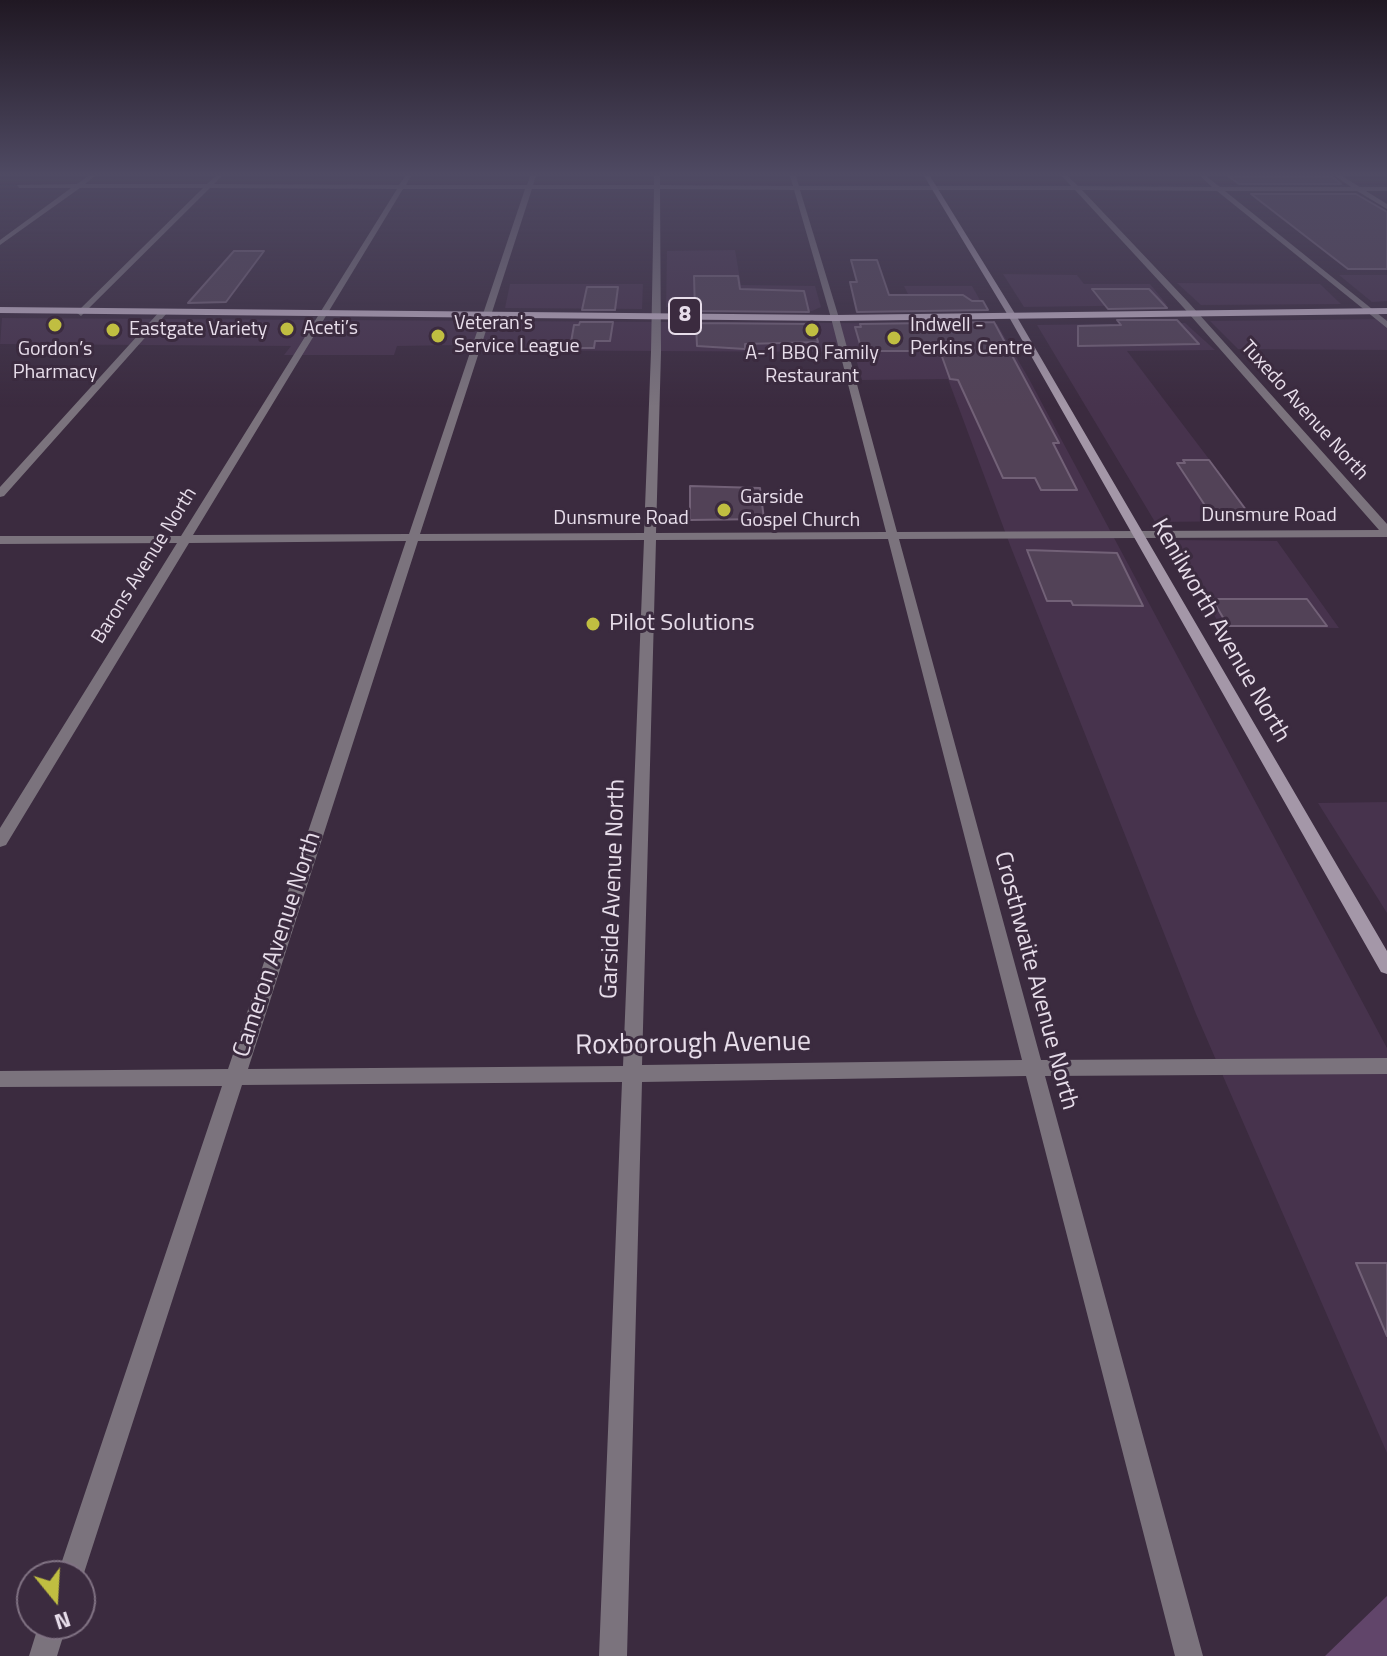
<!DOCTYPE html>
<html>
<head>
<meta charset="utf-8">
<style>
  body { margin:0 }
  #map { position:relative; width:1387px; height:1656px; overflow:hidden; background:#3b2b3f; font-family:"Titillium Web",sans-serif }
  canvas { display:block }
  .north { position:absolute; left:16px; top:1560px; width:80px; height:80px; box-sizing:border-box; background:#3b2b3f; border:2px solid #807283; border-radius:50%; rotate:162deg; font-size:22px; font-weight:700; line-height:32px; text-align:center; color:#e7ddea }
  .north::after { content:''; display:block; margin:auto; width:28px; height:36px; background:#c0be41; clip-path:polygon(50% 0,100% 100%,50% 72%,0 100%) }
</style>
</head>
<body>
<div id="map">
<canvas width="1387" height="1656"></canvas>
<div class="north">N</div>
</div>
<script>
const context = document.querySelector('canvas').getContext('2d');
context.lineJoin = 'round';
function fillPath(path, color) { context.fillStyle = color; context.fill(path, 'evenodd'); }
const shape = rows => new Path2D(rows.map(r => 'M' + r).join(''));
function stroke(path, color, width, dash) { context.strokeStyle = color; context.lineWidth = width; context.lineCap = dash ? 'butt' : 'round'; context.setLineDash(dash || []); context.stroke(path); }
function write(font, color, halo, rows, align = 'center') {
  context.font = font + ' "Titillium Web",sans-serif'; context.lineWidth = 6; context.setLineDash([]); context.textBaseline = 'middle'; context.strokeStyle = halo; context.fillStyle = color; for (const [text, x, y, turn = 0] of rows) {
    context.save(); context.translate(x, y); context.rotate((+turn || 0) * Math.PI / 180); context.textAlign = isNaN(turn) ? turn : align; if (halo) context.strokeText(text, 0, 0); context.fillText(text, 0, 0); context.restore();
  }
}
fillPath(shape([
  [735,250,741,285,815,286,821,307,812,311,666,307,667,251],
  [1003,274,1077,275,1084,284,1150,284,1167,305,1024,307],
  [1339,275,1387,275,1387,301,1372,302],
  [1177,283,1320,284,1341,304,1201,305],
  [510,284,643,284,642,309,505,308],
  [904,286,972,286,985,309,915,308],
  [2,318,997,324,1029,379,1387,1048,1387,1453,1196,1014,1010,545,948,379,862,380,854,352,459,350,459,345,397,346,394,355,284,355,291,346,0,344],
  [1387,319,1387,350,1238,349,1210,321],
  [1185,323,1215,350,1127,351,1256,521,1155,522,1037,325],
  [1171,540,1277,541,1339,628,1221,627],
  [1387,802,1387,913,1318,803]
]), '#47334d');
fillPath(shape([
  [1387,1596,1387,1656,1325,1656]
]), '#61456a');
const building = shape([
  [1228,176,1332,176,1341,184,1239,184,1228,176],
  [1251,194,1356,194,1387,212,1387,269,1348,269,1251,194],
  [234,251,264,251,226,302,188,303,234,251],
  [851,260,877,260,889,295,963,295,972,301,983,301,988,310,857,312,850,282,857,282,851,260],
  [694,276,738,276,740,289,804,291,809,312,695,311,694,276],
  [587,287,618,287,615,310,582,310,587,287],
  [1092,289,1149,289,1167,308,1108,309,1092,289],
  [1117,320,1177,320,1199,344,1078,346,1078,326,1121,325,1117,320],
  [580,322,613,322,610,341,595,341,594,348,570,348,574,325,579,325,580,322],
  [994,322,1059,443,1053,443,1077,490,1041,490,1035,478,1003,478,958,380,950,379,940,351,862,351,855,327,861,327,860,324,994,322],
  [696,323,813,324,818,342,745,344,745,349,697,346,696,323],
  [1183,460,1209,460,1249,514,1220,514,1217,510,1208,510,1177,463,1185,463,1183,460],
  [690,486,760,488,764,519,690,520,690,486],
  [1027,550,1117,553,1143,606,1073,605,1071,601,1047,601,1027,550],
  [1212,599,1307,599,1327,626,1228,626,1212,599],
  [1356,1263,1387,1263,1387,1336,1356,1263]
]);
fillPath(building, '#524257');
stroke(building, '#726177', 2);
fillPath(shape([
  [88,176,95,176,85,184,207,184,216,176,222,176,214,184,399,185,405,176,411,176,406,185,527,185,530,176,536,176,533,185,654,185,654,176,660,176,660,185,793,186,790,176,796,176,799,186,1071,186,1062,176,1068,176,1078,186,1212,187,1200,176,1206,176,1220,187,1351,187,1335,176,1342,176,1360,187,1387,187,1387,191,1366,191,1387,204,1387,209,1357,191,1225,191,1387,321,1387,328,1217,191,1082,190,1189,303,1387,524,1387,537,899,539,1041,1060,1387,1058,1387,1074,1045,1076,1203,1656,1175,1656,1026,1076,642,1082,627,1656,599,1656,622,1082,242,1085,83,1576,80,1584,80,1576,57,1576,222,1086,0,1087,0,1071,228,1069,406,541,189,543,6,845,0,847,0,828,177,543,0,544,0,536,181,536,397,189,210,188,81,316,77,313,78,311,203,188,80,188,0,245,0,240,71,188,19,188,17,185,77,184,88,176],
  [403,189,525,189,409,534,193,535,403,189],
  [532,189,654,189,651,352,644,533,420,534,532,189],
  [660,189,794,190,831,318,886,532,656,533,661,352,660,189],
  [800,190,1075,190,1183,307,1379,530,897,532,839,318,800,190],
  [888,539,1022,1060,642,1065,656,540,888,539],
  [644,540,623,1066,248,1069,418,541,644,540],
  [160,311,167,313,4,496,0,497,0,487,160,311],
  [39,1624,67,1624,57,1656,29,1656,39,1624]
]), '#7b737d');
fillPath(shape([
  [924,176,930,176,1017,317,1387,951,1387,974,1381,972,1009,317,924,176]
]), '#a497a8');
fillPath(shape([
  [0,307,835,315,1387,308,1387,314,835,321,0,313,0,307]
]), '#c4b3c8');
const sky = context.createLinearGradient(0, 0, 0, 407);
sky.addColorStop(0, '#201823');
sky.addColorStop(0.43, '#4f4a63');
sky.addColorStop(1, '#4f4a6300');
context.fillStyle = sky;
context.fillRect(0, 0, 1387, 407);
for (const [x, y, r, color] of [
  [55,325,8,"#c0be41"],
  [287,329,8,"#c0be41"],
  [113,330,8,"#c0be41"],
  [812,330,8,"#c0be41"],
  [438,336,8,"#c0be41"],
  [894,338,8,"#c0be41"],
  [724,510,8,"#c0be41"],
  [593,624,8,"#c0be41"]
]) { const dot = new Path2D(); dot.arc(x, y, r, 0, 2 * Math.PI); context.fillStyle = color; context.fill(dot); stroke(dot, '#3b2b3f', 3); }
write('20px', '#e7ddea', '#3b2b3f', [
  ["Veteran's",454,324],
  ["Service League",454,347],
  ["Indwell -",910,326],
  ["Perkins Centre",910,349],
  ["Aceti’s",303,329],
  ["Eastgate Variety",129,330],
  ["Gordon’s",55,350,"center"],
  ["Pharmacy",55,373,"center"],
  ["A-1 BBQ Family",812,354,"center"],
  ["Restaurant",812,377,"center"],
  ["Garside",740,498],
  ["Gospel Church",740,521]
], 'left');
write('20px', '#e7ddea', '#3b2b3f', [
  ["Tuxedo Avenue North",1304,411,48],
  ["Dunsmure Road",1269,516],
  ["Dunsmure Road",621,519],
  ["Barons Avenue North",145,566,-58]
]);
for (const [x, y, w] of [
  [685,316,32]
]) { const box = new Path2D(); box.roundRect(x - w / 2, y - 18, w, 36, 6); context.fillStyle = '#3b2b3f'; context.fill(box); stroke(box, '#e7ddea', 2); }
write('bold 22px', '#e7ddea', null, [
  ["8",685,316]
]);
write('24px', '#e7ddea', '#3b2b3f', [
  ["Pilot Solutions",609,624]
], 'left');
write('24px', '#e7ddea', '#3b2b3f', [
  ["Kenilworth Avenue North",1220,631,60],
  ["Garside Avenue North",614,889,-88],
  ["Cameron Avenue North",278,945,-72],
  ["Crosthwaite Avenue North",1035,981,75]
]);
write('28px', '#e7ddea', '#3b2b3f', [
  ["Roxborough Avenue",693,1045,-1]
]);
</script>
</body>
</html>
